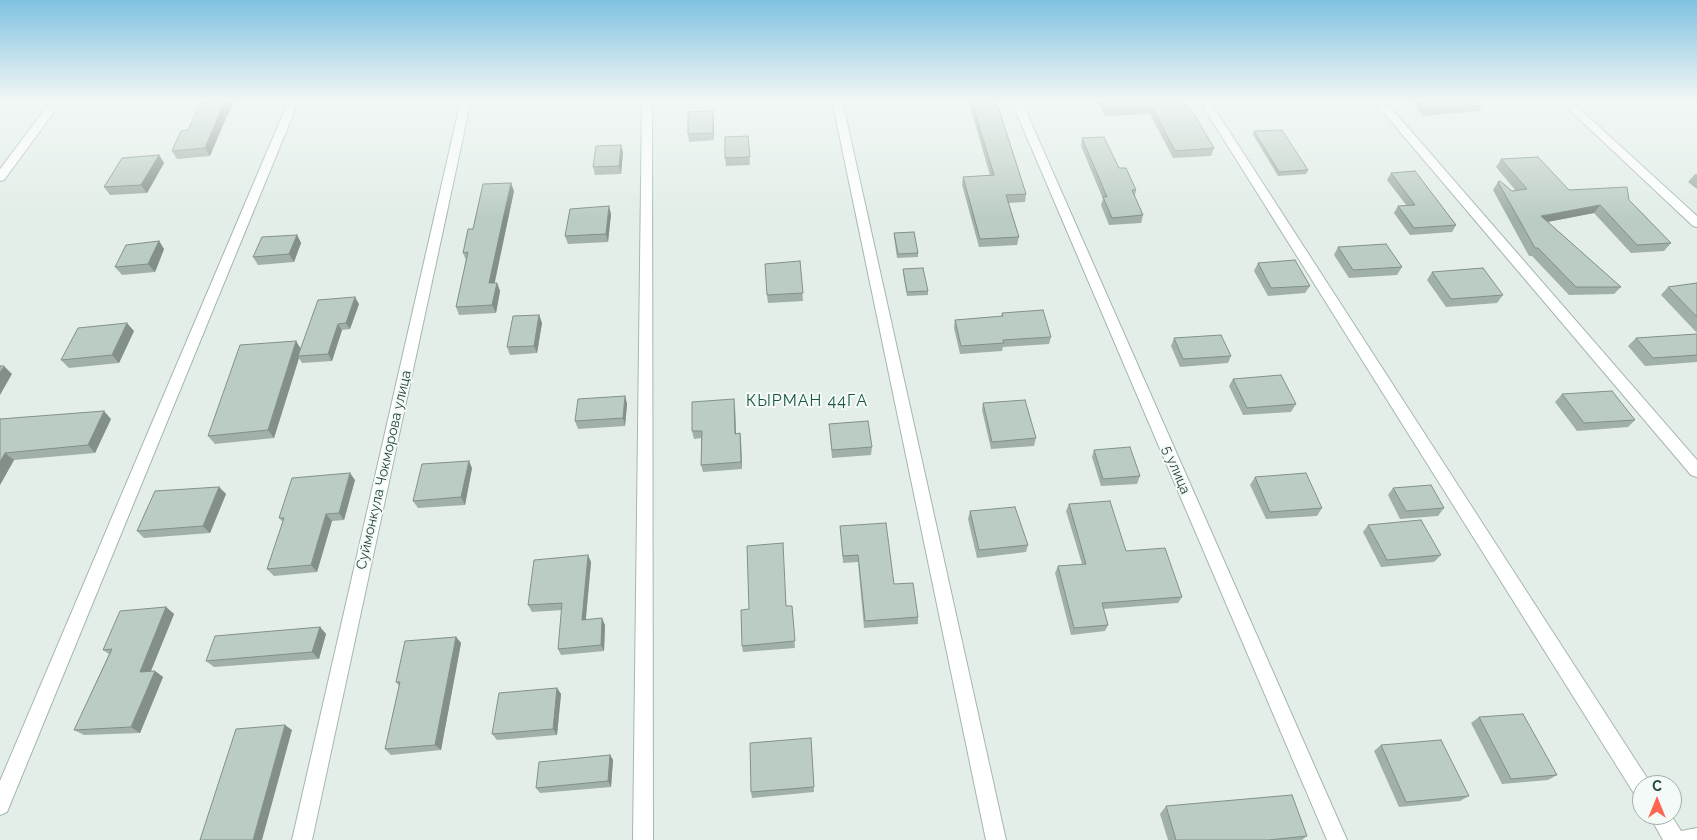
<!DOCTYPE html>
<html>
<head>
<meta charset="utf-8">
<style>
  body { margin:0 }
  #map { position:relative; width:1697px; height:840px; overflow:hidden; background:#e3eee8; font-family:Raleway,sans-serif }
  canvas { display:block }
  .north { position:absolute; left:1632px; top:775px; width:50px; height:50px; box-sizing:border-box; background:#f4faf7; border:1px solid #a0b0a9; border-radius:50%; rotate:0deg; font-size:14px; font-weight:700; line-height:20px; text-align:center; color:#214235 }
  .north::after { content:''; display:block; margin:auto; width:18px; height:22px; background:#ff6651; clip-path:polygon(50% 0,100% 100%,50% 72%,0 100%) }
</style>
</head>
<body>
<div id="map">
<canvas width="1697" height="840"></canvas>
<div class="north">С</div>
</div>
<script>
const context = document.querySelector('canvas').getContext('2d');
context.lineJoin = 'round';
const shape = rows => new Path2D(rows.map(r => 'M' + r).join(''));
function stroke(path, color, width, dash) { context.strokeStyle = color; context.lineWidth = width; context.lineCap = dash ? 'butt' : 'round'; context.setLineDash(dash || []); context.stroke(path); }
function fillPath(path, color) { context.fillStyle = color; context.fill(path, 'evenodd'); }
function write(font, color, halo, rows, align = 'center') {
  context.font = font + ' Raleway,sans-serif'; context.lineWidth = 4; context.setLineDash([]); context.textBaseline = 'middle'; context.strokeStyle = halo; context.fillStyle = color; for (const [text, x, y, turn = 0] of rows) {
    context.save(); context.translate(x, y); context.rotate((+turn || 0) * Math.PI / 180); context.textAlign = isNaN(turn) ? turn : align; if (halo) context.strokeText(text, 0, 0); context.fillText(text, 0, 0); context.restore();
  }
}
const street = shape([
  [52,100,63,100,4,180,0,181,0,169,52,100],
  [289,100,299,100,7,812,0,815,0,781,289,100],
  [461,100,471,100,312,840,292,840,461,100],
  [642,100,652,100,653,840,633,840,642,100],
  [832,100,842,100,1006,840,986,840,832,100],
  [1011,100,1021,100,1347,840,1327,840,1011,100],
  [1199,100,1209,100,1649,781,1651,785,1642,785,1642,798,1635,795,1199,100],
  [1373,100,1384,100,1697,460,1697,477,1691,475,1373,100],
  [1559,100,1570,100,1697,216,1697,227,1693,226,1559,100],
  [1649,815,1671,815,1681,831,1697,828,1697,840,1663,840,1649,815]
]);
stroke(street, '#a5b7af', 2);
fillPath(street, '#fff');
fillPath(shape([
  [968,100,996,100,1026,194,1025,202,1008,203,1019,237,1017,245,979,247,962,185,963,177,990,175],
  [1097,100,1181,100,1214,148,1211,156,1173,158,1150,114,1105,116],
  [1410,100,1478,100,1482,105,1479,111,1423,116],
  [226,118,210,156,177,159,172,151,188,130],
  [714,119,714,140,689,142,688,134],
  [1254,131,1308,170,1306,174,1278,176,1253,135],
  [748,136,750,165,726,166,725,158],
  [1082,138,1119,168,1136,190,1135,196,1143,215,1141,223,1109,225,1101,205,1103,199,1081,146],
  [621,145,623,153,621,174,595,175,593,167],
  [159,155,164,163,147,193,110,195,104,187],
  [1501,159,1569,190,1629,200,1671,243,1664,251,1631,253,1594,213,1548,222,1621,287,1614,294,1569,295,1532,256,1529,256,1493,190,1498,182,1512,191,1516,191,1496,167],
  [1391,173,1456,225,1452,232,1410,235,1394,213,1398,206,1407,206,1387,180],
  [1695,174,1697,174,1697,189,1688,182],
  [514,191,494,283,497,283,500,291,496,313,459,315,456,307,466,260,463,253,473,229],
  [611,214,608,242,568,244,565,236],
  [894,233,918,253,918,257,897,258,894,237],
  [297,235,301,243,294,262,258,265,253,257],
  [159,241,164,249,155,272,122,275,115,267],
  [1338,247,1402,267,1397,275,1349,278,1334,255],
  [800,261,803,301,768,303,767,295],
  [1258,263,1310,286,1305,293,1268,296,1254,271],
  [903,269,928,291,928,295,907,296,903,273],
  [1432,272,1503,295,1497,303,1446,307,1427,280],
  [1697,283,1697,333,1661,295,1668,287],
  [359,304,350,329,342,330,332,361,302,363,299,358,274,438,215,444,208,436,301,348],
  [1002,313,1051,337,1049,344,1003,347,1002,351,960,354,954,328,955,320,1001,317],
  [539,315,542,323,537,353,510,355,507,347],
  [134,331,119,363,69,368,61,360],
  [1697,334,1697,362,1645,366,1628,346,1636,338],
  [1174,338,1231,356,1228,363,1180,367,1171,346],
  [1233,379,1296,404,1291,412,1243,415,1229,386],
  [1562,394,1635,420,1628,427,1577,431,1555,402],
  [625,396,627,404,625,426,578,429,575,421],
  [983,403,1036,438,1034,446,991,449,982,410],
  [735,407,736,434,740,433,741,441,742,469,703,472,701,465,701,438,694,439,692,431],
  [0,419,111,419,95,453,14,460,0,485],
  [829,424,872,447,871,455,832,458],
  [1094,450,1140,476,1137,484,1101,486,1092,457],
  [472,468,465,505,418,508,413,501],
  [1255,477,1322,508,1317,516,1266,519,1250,485],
  [355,480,344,520,332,521,317,572,274,576,267,569,283,522,279,518],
  [219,487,226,494,210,533,144,538,137,531],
  [1393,488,1444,508,1438,516,1400,519,1388,495],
  [1069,504,1182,597,1178,603,1103,609,1108,625,1105,631,1071,635,1055,573,1058,566,1082,564,1066,511],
  [970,511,1028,545,1026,552,977,558,968,519],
  [1368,525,1441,555,1434,562,1381,567,1363,532],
  [840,526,894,584,918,617,918,624,864,628,858,562,843,563],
  [591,562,586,619,605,625,604,651,561,655,558,649,562,610,532,612,528,605],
  [786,606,792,606,795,648,743,652,742,646],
  [166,607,174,614,151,671,155,671,163,677,140,733,84,735,74,730,109,654,103,650],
  [320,627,326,634,319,659,214,667,206,661],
  [456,637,461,643,441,750,391,755,385,749,399,686,396,682],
  [557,688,561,694,557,735,497,740,492,734],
  [1479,717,1557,775,1548,780,1502,784,1471,723],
  [811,738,814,792,752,798,751,792],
  [1381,745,1469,796,1460,801,1399,807,1374,751],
  [610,755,613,760,611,787,540,793,536,788],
  [1166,806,1307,836,1302,840,1168,840,1160,814]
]), '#a1b0a8');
fillPath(shape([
  [227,100,236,100,226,118,210,156,205,148,221,110],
  [713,111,714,119,714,140,713,133],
  [621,145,623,153,621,174,619,166],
  [159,155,164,163,147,193,141,185],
  [511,183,514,191,493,291,489,283],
  [1600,205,1594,213,1536,224,1541,216],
  [609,206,611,214,608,242,606,234],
  [297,235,301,243,294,262,289,254],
  [159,241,164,249,155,272,148,264],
  [497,283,500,291,496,313,492,305],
  [355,297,359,304,350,329,346,323],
  [539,315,542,323,537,353,534,346],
  [127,323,134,331,119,363,112,355],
  [338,324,342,330,332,361,328,354],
  [296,341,301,349,298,356,299,358,274,438,268,430],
  [4,366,12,374,0,395,0,373],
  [625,396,627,404,625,426,623,418],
  [734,399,735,407,736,441,735,434],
  [104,411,111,419,95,453,88,445],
  [740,433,741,441,742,469,741,462],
  [5,453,14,460,0,485,0,462],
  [469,461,472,468,465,505,461,497],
  [350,473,355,480,344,520,339,513],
  [219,487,226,494,210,533,203,526],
  [326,514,332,521,317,572,311,565],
  [588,555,591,562,585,626,582,620],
  [166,607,174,614,148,678,140,672],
  [602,618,605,625,604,651,601,645],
  [320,627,326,634,319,659,312,652],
  [456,637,461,643,441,750,435,745],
  [155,671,163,677,140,733,131,727],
  [557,688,561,694,557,735,553,729],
  [285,725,292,730,262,840,253,840],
  [610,755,613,760,611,787,608,781]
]), '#839088');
const building = shape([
  [202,100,227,100,221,110,205,148,172,151,181,131,188,130,202,100],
  [971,100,996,100,1026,194,1006,195,1019,237,980,239,963,177,994,175,971,100],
  [1102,100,1181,100,1194,114,1214,148,1175,151,1152,107,1107,109,1102,100],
  [1418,100,1478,100,1482,105,1426,109,1418,100],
  [713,111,713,133,688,134,688,112,713,111],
  [1282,130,1308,170,1279,172,1254,131,1282,130],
  [748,136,750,157,725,158,725,137,748,136],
  [1104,137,1119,168,1126,168,1136,190,1132,190,1143,215,1112,218,1103,197,1107,197,1082,138,1104,137],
  [621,145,619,166,593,167,596,146,621,145],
  [159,155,141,185,104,187,122,158,159,155],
  [1538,157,1569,190,1627,187,1629,200,1671,243,1637,245,1600,205,1541,216,1621,287,1576,287,1538,248,1535,248,1498,182,1500,181,1512,191,1527,189,1501,159,1538,157],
  [1415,171,1456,225,1414,228,1398,206,1415,205,1391,173,1415,171],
  [511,183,489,283,497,283,492,305,456,307,468,252,463,253,468,229,473,229,483,184,511,183],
  [609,206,606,234,565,236,570,209,609,206],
  [914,232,918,253,898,254,894,233,914,232],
  [297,235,289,254,253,257,262,237,297,235],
  [159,241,148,264,115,267,126,245,159,241],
  [1386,244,1402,267,1353,270,1338,247,1386,244],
  [1295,260,1310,286,1271,288,1258,263,1295,260],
  [800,261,803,293,767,295,765,264,800,261],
  [923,268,928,291,907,292,903,269,923,268],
  [1483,268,1503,295,1451,299,1432,272,1483,268],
  [1697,283,1697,317,1668,287,1697,283],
  [355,297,346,323,338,324,328,354,298,356,318,300,355,297],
  [1043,310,1051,337,1003,340,1004,343,961,346,955,320,1003,316,1002,313,1043,310],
  [539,315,534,346,507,347,513,316,539,315],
  [127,323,112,355,61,360,78,328,127,323],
  [1697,334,1697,355,1653,358,1636,338,1697,334],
  [1221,335,1231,356,1183,359,1174,338,1221,335],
  [296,341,268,430,208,436,240,345,296,341],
  [0,366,4,366,0,373,0,366],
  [1281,375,1296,404,1247,408,1233,379,1281,375],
  [1612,391,1635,420,1584,423,1562,394,1612,391],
  [625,396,623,418,575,421,578,399,625,396],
  [734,399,735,434,740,433,741,462,701,465,702,431,692,431,692,402,734,399],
  [1025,400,1036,438,992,442,983,403,1025,400],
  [104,411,88,445,5,453,0,462,0,419,104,411],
  [868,421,872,447,832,450,829,424,868,421],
  [1130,447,1140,476,1103,479,1094,450,1130,447],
  [469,461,461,497,413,501,422,464,469,461],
  [350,473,339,513,326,514,311,565,267,569,284,518,279,518,292,478,350,473],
  [1306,473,1322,508,1270,512,1255,477,1306,473],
  [1431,485,1444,508,1406,511,1393,488,1431,485],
  [219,487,203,526,137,531,155,491,219,487],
  [1110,501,1126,551,1165,548,1182,597,1102,603,1108,625,1074,628,1058,566,1086,564,1069,504,1110,501],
  [1015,507,1028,545,979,550,970,511,1015,507],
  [1421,520,1441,555,1387,560,1368,525,1421,520],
  [886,523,894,584,913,583,918,617,865,621,858,555,843,556,840,526,886,523],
  [783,543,786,606,792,606,795,641,742,646,741,610,749,609,747,546,783,543],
  [588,555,582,620,602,618,601,645,558,649,562,603,528,605,534,560,588,555],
  [166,607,140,672,155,671,131,727,74,730,112,649,103,650,120,611,166,607],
  [320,627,312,652,206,661,215,636,320,627],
  [456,637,435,745,385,749,400,682,396,682,405,641,456,637],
  [557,688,553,729,492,734,499,693,557,688],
  [1523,714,1557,775,1511,779,1479,717,1523,714],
  [285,725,253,840,200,840,236,729,285,725],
  [811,738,814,787,751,792,750,743,811,738],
  [1441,740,1469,796,1406,802,1381,745,1441,740],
  [610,755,608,781,536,788,539,762,610,755],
  [1292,795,1307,836,1268,840,1176,840,1166,806,1292,795]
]);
fillPath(building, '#bbcdc3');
stroke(building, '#839088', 1);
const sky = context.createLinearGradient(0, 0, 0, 218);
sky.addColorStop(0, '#81c2e2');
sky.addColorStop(0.46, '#f2f7f5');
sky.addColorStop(1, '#f2f7f500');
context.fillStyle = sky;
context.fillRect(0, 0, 1697, 218);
write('14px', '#214235', '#f4faf7', [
  ["Суймонкула Чокморова улица",384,470,-77],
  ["5 улица",1176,470,67]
]);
context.letterSpacing = '1px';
write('16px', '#1a5640', '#f4faf7', [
  ["КЫРМАН 44ГА",807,401]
]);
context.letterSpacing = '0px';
</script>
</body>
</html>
